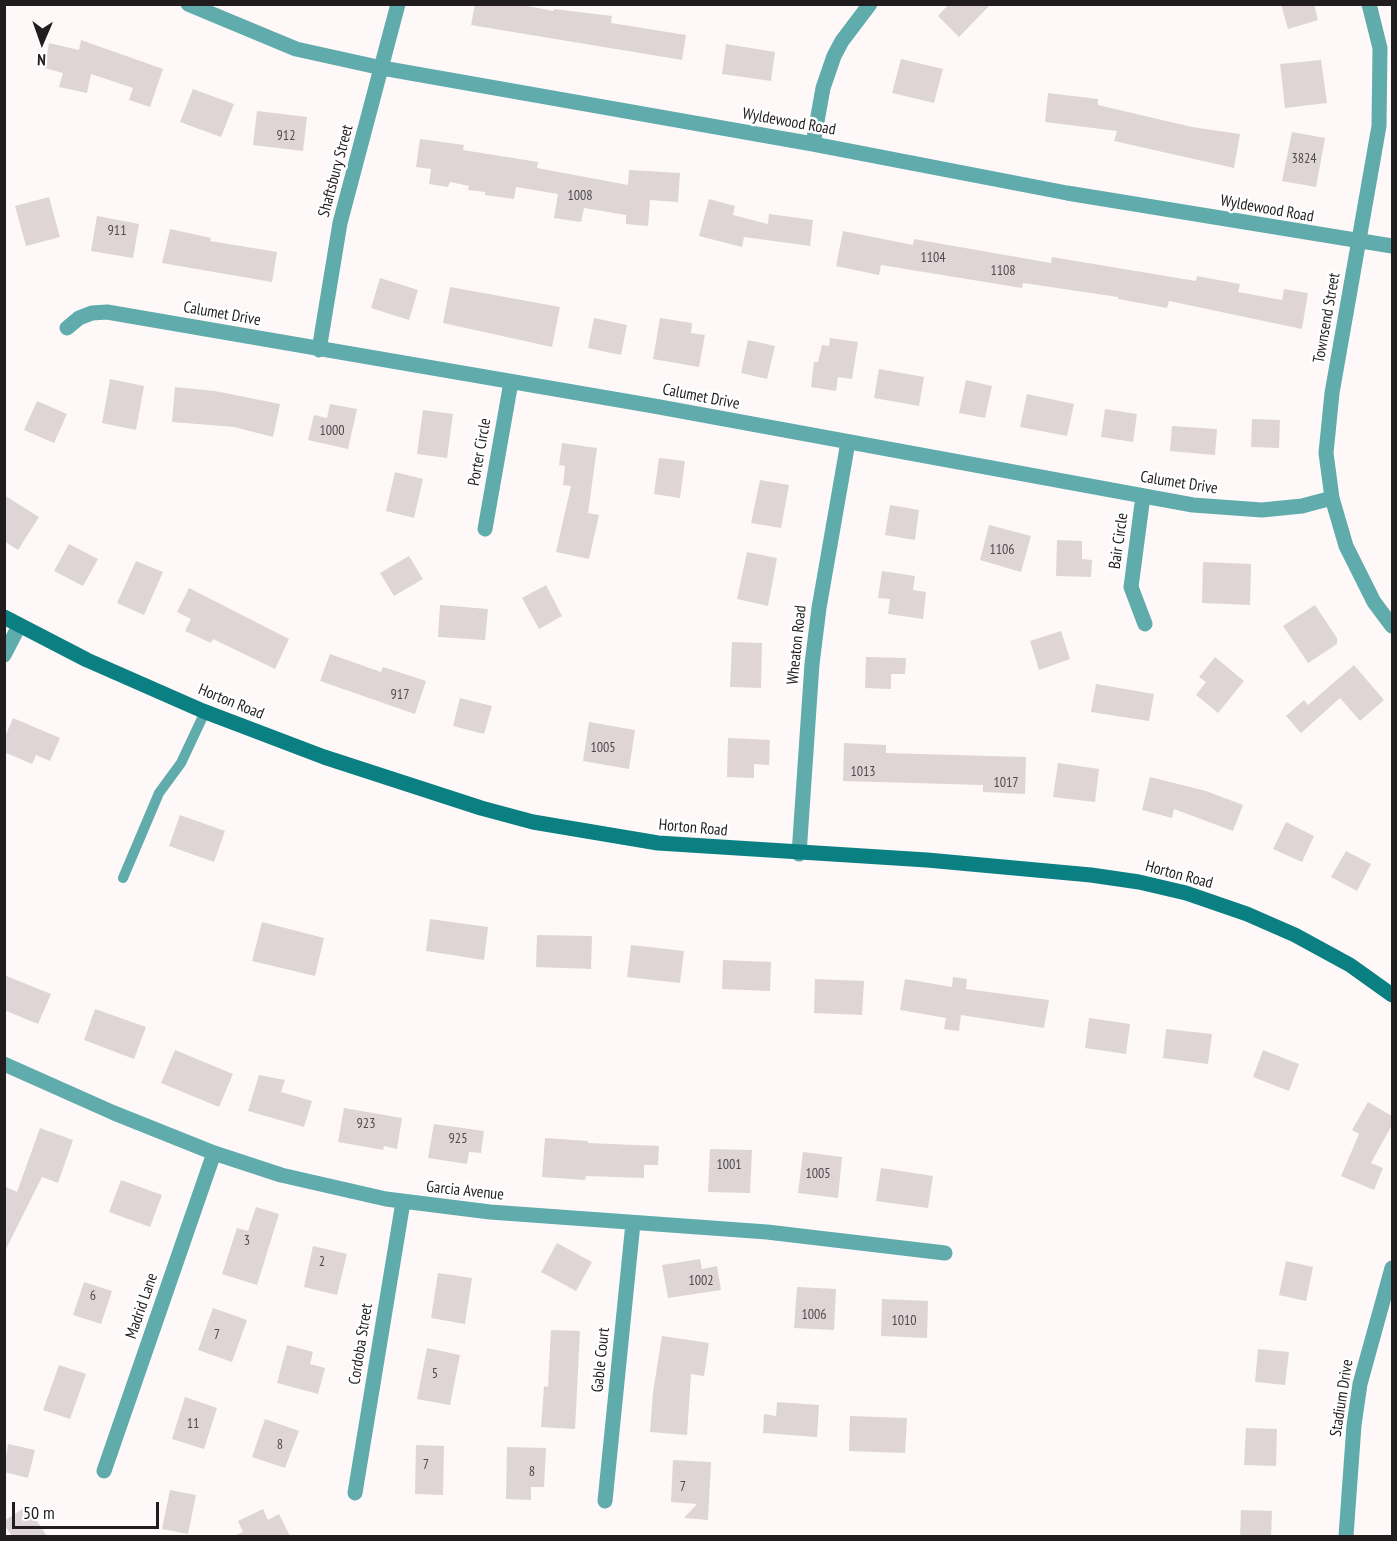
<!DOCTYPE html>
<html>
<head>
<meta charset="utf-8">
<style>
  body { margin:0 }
  #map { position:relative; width:1397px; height:1541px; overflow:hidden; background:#fef8f9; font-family:"PT Sans Narrow",sans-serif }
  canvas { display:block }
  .frame { position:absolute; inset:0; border:6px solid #211d1e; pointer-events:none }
  .north { position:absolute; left:12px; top:12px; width:60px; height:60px; -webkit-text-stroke:4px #fff; paint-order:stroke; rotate:182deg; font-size:16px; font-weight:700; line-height:24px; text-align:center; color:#211d1e }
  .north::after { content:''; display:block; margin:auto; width:21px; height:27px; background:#211d1e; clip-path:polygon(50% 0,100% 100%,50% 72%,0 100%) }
  .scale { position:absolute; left:12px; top:1502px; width:147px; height:27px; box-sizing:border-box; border:3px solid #211d1e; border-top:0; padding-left:8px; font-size:18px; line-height:21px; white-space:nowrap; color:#211d1e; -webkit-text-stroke:4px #fff; paint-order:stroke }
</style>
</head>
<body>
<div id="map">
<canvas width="1397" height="1541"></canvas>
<div class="frame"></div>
<div class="north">N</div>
<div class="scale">50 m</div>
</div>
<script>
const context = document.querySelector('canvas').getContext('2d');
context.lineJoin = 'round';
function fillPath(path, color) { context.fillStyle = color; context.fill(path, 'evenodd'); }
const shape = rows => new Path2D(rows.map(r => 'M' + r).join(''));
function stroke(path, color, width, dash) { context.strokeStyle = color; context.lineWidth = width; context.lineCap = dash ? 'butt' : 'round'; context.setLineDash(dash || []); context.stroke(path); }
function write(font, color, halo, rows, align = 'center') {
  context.font = font + ' "PT Sans Narrow",sans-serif'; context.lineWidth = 5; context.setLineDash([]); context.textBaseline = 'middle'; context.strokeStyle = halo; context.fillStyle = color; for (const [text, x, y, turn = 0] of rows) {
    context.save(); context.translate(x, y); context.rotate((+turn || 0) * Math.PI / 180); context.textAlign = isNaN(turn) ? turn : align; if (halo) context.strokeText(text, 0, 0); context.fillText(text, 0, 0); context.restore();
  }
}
fillPath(shape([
  [475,4,517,4,554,11,554,9,612,16,611,23,686,35,682,60,471,25],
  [949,4,991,4,959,37,938,16],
  [1281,4,1314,4,1318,20,1288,29],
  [81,40,163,69,150,107,129,100,133,88,91,74,87,93,59,87,63,73,44,68,49,43,79,50],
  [726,44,775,52,771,81,722,74],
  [901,59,943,69,934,103,892,93],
  [1321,60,1327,103,1285,108,1280,64],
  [193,89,234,104,221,137,180,122],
  [1048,93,1098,99,1098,105,1192,127,1240,134,1234,168,1114,141,1117,131,1045,122],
  [257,111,307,117,303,151,253,145],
  [1292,132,1325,138,1316,187,1282,181],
  [420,139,464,145,463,150,538,162,537,168,628,185,629,170,680,173,678,202,650,200,648,226,626,224,626,215,584,208,581,222,554,218,558,194,516,187,514,199,485,195,485,192,468,190,469,186,450,182,448,187,429,184,431,169,416,167],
  [49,197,60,237,26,246,15,206],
  [709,199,735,206,733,215,768,224,769,214,813,220,810,246,744,237,742,247,699,236],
  [97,216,139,224,133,258,91,251],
  [170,229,211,238,210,241,277,252,272,282,162,263],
  [843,231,913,245,914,239,1051,263,1052,257,1196,281,1197,276,1240,284,1238,292,1282,300,1284,289,1308,293,1302,329,1169,301,1167,308,1118,299,1118,297,1023,283,1022,288,881,265,879,275,836,266],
  [380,278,418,290,409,320,371,308],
  [450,287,560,307,552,347,443,323],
  [594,318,627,325,621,355,588,348],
  [660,318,692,323,691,333,705,335,699,367,653,359],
  [830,338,858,342,852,379,838,377,836,391,811,387,814,362,818,362,822,345,829,346],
  [748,340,775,346,767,379,741,373],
  [879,369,924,377,919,406,874,398],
  [110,379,144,386,136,430,102,423],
  [966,380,992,386,985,418,959,413],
  [175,387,215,391,280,404,273,437,234,427,172,422],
  [1027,394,1074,404,1067,436,1020,427],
  [37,401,67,414,54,443,24,430],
  [330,404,357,409,348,449,308,440,314,415,327,418],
  [1105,409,1137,414,1133,442,1101,437],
  [423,410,453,414,447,458,417,454],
  [1252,419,1280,420,1279,448,1251,447],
  [1172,426,1217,429,1215,455,1170,451],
  [562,443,597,448,588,513,599,515,589,559,556,552,571,486,563,485,565,466,559,465],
  [659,458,685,461,680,498,654,494],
  [395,472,423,479,414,518,386,511],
  [760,480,789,485,781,528,751,523],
  [4,495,39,517,18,550,4,541],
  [890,505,919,510,915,540,885,535],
  [989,525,1031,536,1021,572,980,560],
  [1057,540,1082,541,1082,559,1092,560,1091,577,1056,576],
  [69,544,98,559,83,586,54,571],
  [747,552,777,558,768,606,737,599],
  [409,556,423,579,394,596,380,573],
  [136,561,163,572,144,615,117,603],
  [1203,562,1251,564,1250,605,1202,603],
  [882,571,915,576,913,590,926,592,923,619,888,614,890,599,878,598],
  [546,585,562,616,539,629,522,598],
  [189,588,289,639,275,669,213,639,211,643,185,631,191,619,177,612],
  [440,605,488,609,485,640,438,637],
  [1315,605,1337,638,1337,644,1308,663,1283,626],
  [1061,631,1070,659,1039,670,1030,641],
  [732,642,762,643,761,688,730,687],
  [330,654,381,672,383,667,426,681,415,714,320,681],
  [866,657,906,658,905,674,891,674,891,689,865,688],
  [1215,657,1244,681,1218,713,1196,695,1206,682,1199,677],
  [1354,665,1384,700,1360,721,1340,698,1301,733,1286,716,1304,700,1308,705],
  [1096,684,1154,694,1149,721,1091,712],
  [460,698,492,706,484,734,453,726],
  [13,718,60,738,50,761,36,755,32,764,4,752,4,739],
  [589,722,635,730,629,769,583,761],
  [728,738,770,740,769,765,754,764,754,778,727,777],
  [844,743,886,745,886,753,1026,757,1025,794,983,792,983,785,843,781],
  [1058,763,1099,769,1095,802,1053,797],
  [1150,777,1206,791,1243,805,1233,831,1174,809,1172,818,1142,810],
  [180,815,225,831,214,862,169,846],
  [1286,822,1314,836,1302,862,1273,849],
  [1346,851,1371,864,1357,891,1331,877],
  [430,919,488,927,484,960,426,951],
  [262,922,324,938,315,976,252,961],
  [537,935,592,936,591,969,536,967],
  [631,945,684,951,680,983,627,977],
  [723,960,771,962,770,991,722,989],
  [4,975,51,994,38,1024,4,1010],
  [953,977,967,979,966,989,1049,1000,1044,1028,961,1015,959,1031,944,1029,946,1018,900,1010,905,979,952,987],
  [815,979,864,981,862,1015,814,1013],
  [95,1009,146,1027,134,1059,84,1040],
  [1089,1018,1130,1024,1126,1054,1085,1048],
  [1166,1029,1212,1034,1208,1064,1163,1058],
  [175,1050,233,1074,219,1107,161,1083],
  [1263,1050,1299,1064,1289,1091,1253,1077],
  [259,1075,285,1080,281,1092,312,1101,304,1127,248,1111],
  [1368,1102,1392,1116,1392,1125,1371,1163,1383,1168,1374,1190,1341,1176,1359,1134,1352,1130],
  [344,1108,402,1118,397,1149,384,1146,383,1150,338,1142],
  [434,1124,484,1131,481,1153,469,1152,467,1164,428,1158],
  [40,1128,73,1140,58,1183,42,1177,4,1253,4,1186,17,1192],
  [545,1138,588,1141,588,1143,659,1146,658,1165,644,1165,644,1178,586,1176,585,1180,542,1177],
  [710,1149,752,1150,750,1193,708,1192],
  [803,1152,842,1157,838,1198,798,1193],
  [881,1168,933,1176,928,1208,876,1201],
  [121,1180,162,1195,150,1227,109,1212],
  [256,1207,279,1214,257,1285,222,1274,237,1228,248,1231],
  [557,1243,592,1262,576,1291,541,1272],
  [313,1246,347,1254,337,1295,304,1287],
  [700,1259,702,1269,717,1266,721,1290,668,1298,662,1265],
  [1286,1261,1313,1267,1306,1301,1279,1295],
  [438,1273,472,1278,465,1324,431,1318],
  [84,1282,112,1291,101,1324,73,1315],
  [797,1287,836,1289,834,1330,794,1328],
  [882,1299,928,1301,927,1338,881,1336],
  [213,1308,247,1320,232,1362,198,1350],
  [551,1330,580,1331,575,1429,541,1427,544,1386,548,1387],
  [662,1336,709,1343,704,1376,691,1374,687,1435,650,1432,653,1392],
  [287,1345,313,1352,310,1364,325,1368,318,1394,277,1383],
  [427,1348,460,1355,450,1405,417,1399],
  [1258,1349,1289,1352,1285,1385,1255,1382],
  [59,1365,86,1374,70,1419,43,1410],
  [185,1397,217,1408,204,1449,172,1439],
  [777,1402,819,1405,817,1437,763,1433,764,1414,776,1416],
  [850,1416,907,1418,905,1453,849,1451],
  [265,1419,299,1431,285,1468,252,1457],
  [1246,1428,1277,1429,1276,1466,1244,1465],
  [8,1444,35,1450,28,1478,4,1472],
  [416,1445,444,1446,443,1495,415,1494],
  [507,1447,546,1448,544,1487,531,1487,531,1500,506,1499],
  [673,1460,711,1462,708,1520,684,1518,697,1504,671,1502],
  [170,1490,196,1495,188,1534,162,1529],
  [27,1506,47,1536,12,1536,4,1525,4,1521],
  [263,1509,268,1520,279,1514,290,1536,234,1536,243,1532,238,1521],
  [1241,1510,1272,1511,1271,1536,1240,1536]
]), '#dfd5d7');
stroke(shape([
  [123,878,159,793,181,763,205,712]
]), '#60abac', 10);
stroke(shape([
  [188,4,296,49,382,68,813,144,1067,193,1392,246],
  [1369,4,1380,48,1379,126,1332,393,1326,453,1332,498,1346,546,1374,602,1392,626],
  [813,144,823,88,834,56,842,41,870,4],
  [67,328,79,318,92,313,107,312,654,406,1193,505,1262,510,1302,506,1332,498],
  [319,350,340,223,398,4],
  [1143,496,1131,587,1145,624],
  [485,529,511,382],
  [4,655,19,626],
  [799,854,812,664,819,608,848,442],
  [4,1064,114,1113,214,1153,281,1175,386,1199,490,1212,767,1232,945,1253],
  [104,1471,214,1153],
  [355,1493,403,1202],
  [605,1501,633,1223],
  [1346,1536,1354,1425,1360,1384,1392,1268]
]), '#60abac', 15);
stroke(shape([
  [4,617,87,660,203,711,324,757,481,808,533,822,658,843,927,860,1091,875,1139,882,1186,893,1247,914,1295,935,1350,965,1392,995]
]), '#0a8082', 15);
write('14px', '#504b4c', null, [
  ["912",286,136],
  ["3824",1304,159],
  ["1008",580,196],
  ["911",117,231],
  ["1104",933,258],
  ["1108",1003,271],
  ["1000",332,431],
  ["1106",1002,550],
  ["917",400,695],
  ["1005",603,748],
  ["1013",863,772],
  ["1017",1006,783],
  ["923",366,1124],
  ["925",458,1139],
  ["1001",729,1165],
  ["1005",818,1174],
  ["3",247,1241],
  ["2",322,1262],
  ["1002",701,1281],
  ["6",93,1296],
  ["1006",814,1315],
  ["1010",904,1321],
  ["7",217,1335],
  ["5",435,1374],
  ["11",193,1424],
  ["8",280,1445],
  ["7",426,1465],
  ["8",532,1472],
  ["7",683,1487]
]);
write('16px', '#211d1e', '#fff', [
  ["Wyldewood Road",789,122,10],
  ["Shaftsbury Street",336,171,-75],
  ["Wyldewood Road",1267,209,10],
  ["Calumet Drive",222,314,10],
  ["Townsend Street",1327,318,-80],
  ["Calumet Drive",701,397,11],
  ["Porter Circle",480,452,-80],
  ["Calumet Drive",1179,483,9],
  ["Bair Circle",1119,541,-82],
  ["Wheaton Road",797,645,-84],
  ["Horton Road",231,702,22],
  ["Horton Road",693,828,5],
  ["Horton Road",1179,875,15],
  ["Garcia Avenue",465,1191,6],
  ["Madrid Lane",142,1306,-71],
  ["Cordoba Street",361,1344,-81],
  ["Gable Court",601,1360,-84],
  ["Stadium Drive",1342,1398,-81]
]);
</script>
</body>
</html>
